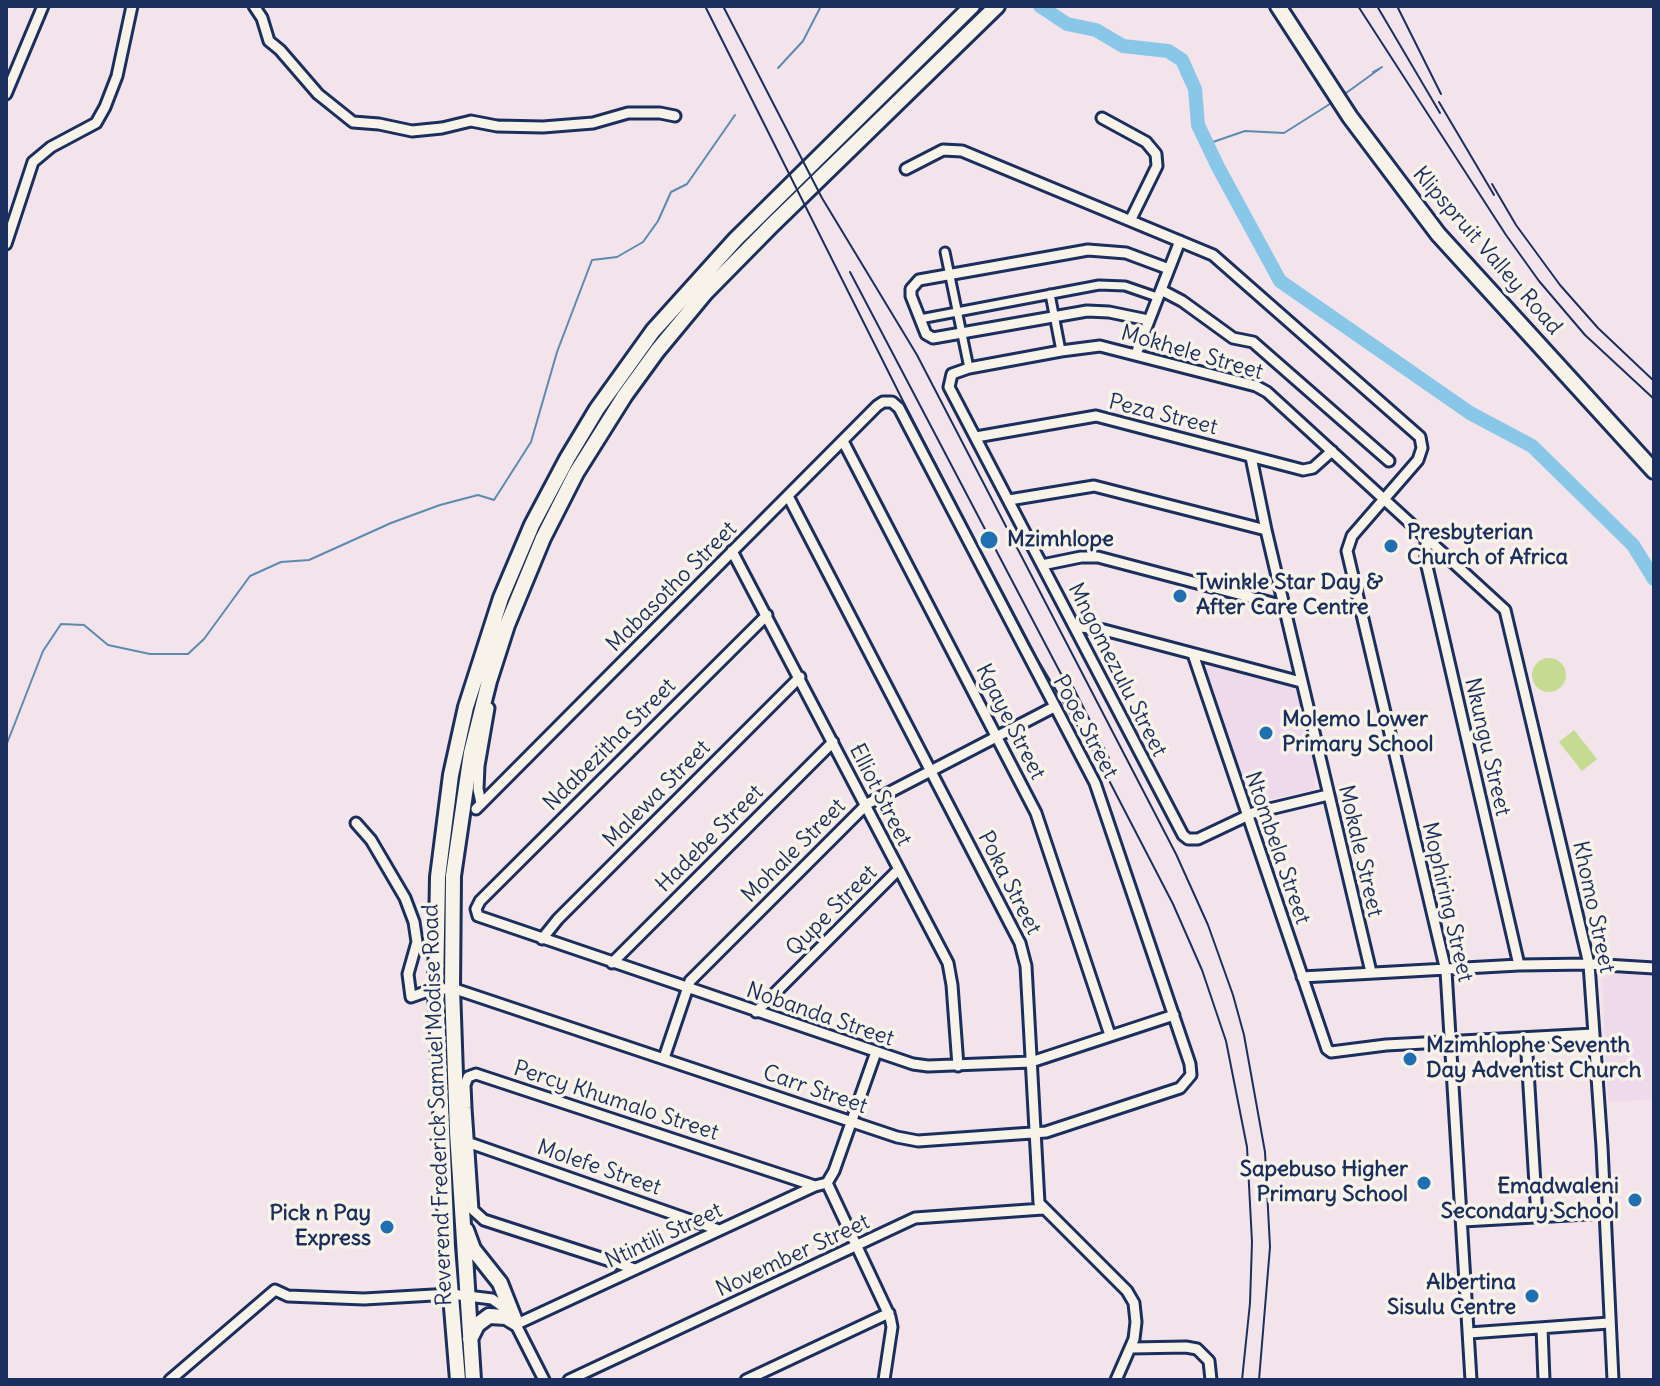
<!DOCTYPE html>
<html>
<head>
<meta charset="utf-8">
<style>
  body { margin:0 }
  #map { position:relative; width:1660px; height:1386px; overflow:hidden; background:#f2e4ea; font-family:Delius,sans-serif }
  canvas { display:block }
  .frame { position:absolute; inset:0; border:8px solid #1b2f5e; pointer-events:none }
</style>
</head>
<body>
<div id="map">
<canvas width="1660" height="1386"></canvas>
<div class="frame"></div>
</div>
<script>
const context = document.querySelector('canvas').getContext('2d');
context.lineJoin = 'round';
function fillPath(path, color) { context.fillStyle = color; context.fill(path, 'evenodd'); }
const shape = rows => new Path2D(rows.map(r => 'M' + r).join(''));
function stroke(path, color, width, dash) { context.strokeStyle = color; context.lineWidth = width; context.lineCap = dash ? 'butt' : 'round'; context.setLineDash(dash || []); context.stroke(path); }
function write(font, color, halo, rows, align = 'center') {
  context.font = font + ' Delius,sans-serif'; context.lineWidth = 7; context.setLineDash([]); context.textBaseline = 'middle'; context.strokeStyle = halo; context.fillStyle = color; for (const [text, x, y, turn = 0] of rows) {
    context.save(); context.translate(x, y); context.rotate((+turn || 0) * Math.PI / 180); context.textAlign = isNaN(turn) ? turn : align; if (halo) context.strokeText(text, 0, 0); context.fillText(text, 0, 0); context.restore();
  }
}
fillPath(shape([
  [1210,666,1296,689,1317,777,1313,778,1316,789,1254,803,1248,799,1206,670],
  [1606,972,1654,975,1654,1099,1608,1102,1602,978]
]), '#eedaeb');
fillPath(shape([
  '1532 675a17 17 0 1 1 34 0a17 17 0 1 1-34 0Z',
  [1574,730,1597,759,1582,771,1559,742]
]), '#c4db91');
stroke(shape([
  [778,68,803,41,821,6],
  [1342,96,1382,67,1373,72],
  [1207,144,1245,131,1284,133,1333,102],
  [6,746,43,651,61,624,84,625,108,645,150,654,188,654,204,639,250,576,281,562,309,560,391,523,440,505,478,495,494,500,531,442,557,352,592,260,617,257,643,242,658,221,671,192,687,184,735,115]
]), '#5c8ab1', 2);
stroke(shape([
  [1040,6,1067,24,1096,30,1123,46,1168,51,1182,60,1195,89,1198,125,1218,167,1280,281,1470,413,1532,446,1633,545,1654,579]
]), '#88c7e8', 14);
const pedestrian = shape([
  [945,252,969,368],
  [1050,294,1061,351],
  [920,319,1099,285,1125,286,1157,297]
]);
const minor = shape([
  [254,6,262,18,269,41,280,50,318,94,353,122,379,124,412,131,442,128,471,121,497,126,543,127,593,123,628,113,660,113,675,116],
  [6,94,43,6],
  [1102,118,1146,142,1156,154,1157,166,1131,219],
  [906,169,943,150,962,151,1213,255,1420,437,1422,448,1418,460,1352,536,1347,551,1446,971,1471,1380],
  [6,244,33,162,51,147,96,123,105,107,117,76,132,6],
  [1161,290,1182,301,1233,338,1253,342,1389,461],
  [1148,320,1109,312,1087,311,933,338,926,334,911,296,911,289,919,280,1088,250,1126,253,1169,269],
  [1136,354,1180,241],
  [976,437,1096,416,1303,470,1313,468,1332,451],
  [843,441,1036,813,1110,1035],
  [1251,457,1266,530,1371,972],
  [788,496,1020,943,1026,966,1039,1203,1127,1291,1134,1303,1136,1322,1134,1339,1116,1380],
  [1009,500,1094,486,1266,530],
  [1426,536,1426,562,1519,965],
  [732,551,948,963,952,985,958,1066],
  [1042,565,1081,557,1098,557,1284,606],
  [767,615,480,901,476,909,478,916,913,1064,928,1066,1031,1062,1174,1015],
  [1074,626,1104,630,1301,682],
  [1193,654,1327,1049,1331,1052,1386,1045,1594,1034],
  [1328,795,1253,813,1198,839,1188,839,1183,835,949,387,952,374,969,368,1061,351,1100,346,1256,386,1267,392,1505,610,1589,964,1602,1147,1613,1380],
  [481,803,478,789,479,766,489,708],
  [356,823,371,840,405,898,414,922,417,942,408,974,411,997,428,991,452,988,897,1137,918,1141,1046,1132,1180,1088,1191,1075,1190,1064,1095,783,899,408,892,402,883,402,877,406,476,809],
  [542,939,558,919,800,677],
  [612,963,833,742],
  [1302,977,1519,965,1589,964,1654,968],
  [756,1012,898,870],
  [1526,1038,1537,1217],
  [664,1058,690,981,867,804,1054,707],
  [467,1142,719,1230],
  [827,1183,890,1317,892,1327,884,1380],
  [827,1183,834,1171,876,1052],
  [1463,1221,1605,1213],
  [635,1269,484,1220,473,1210,466,1108,465,1085,468,1077,476,1074,815,1186],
  [517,1324,815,1186,827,1183],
  [1542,1328,1544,1380],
  [1469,1333,1609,1323],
  [1131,1348,1186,1347,1197,1349,1209,1361,1211,1380],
  [170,1380,275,1290,288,1296,364,1299,451,1294,492,1299,509,1311,544,1380],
  [569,1380,915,1218,1043,1209],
  [746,1380,889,1313]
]);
const secondary = shape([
  [1278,6,1350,117,1438,234,1654,471],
  [466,1230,473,1249,500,1283,515,1321],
  [470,1339,477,1325,489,1316,506,1317,516,1323],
  [458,1380,447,1247,436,989,438,877,451,775,466,707,501,598,532,525,567,459,597,409,653,331,736,239,972,6],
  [473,1380,457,1132,452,988,453,876,471,753,489,681,507,625,543,538,576,473,625,395,657,351,705,293,771,226,997,6]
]);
stroke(pedestrian, '#1b2f5e', 13);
stroke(minor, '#1b2f5e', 15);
stroke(secondary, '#1b2f5e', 20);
stroke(pedestrian, '#f7f3e8', 7);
stroke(minor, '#f7f3e8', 9);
stroke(secondary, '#f7f3e8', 14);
stroke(shape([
  [705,6,906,407,1030,647,1100,763,1173,904,1202,970,1226,1041,1247,1147,1252,1242,1250,1303,1242,1380],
  [723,6,822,198,917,355,1176,854,1208,925,1233,995,1244,1035,1265,1152,1270,1247,1259,1380],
  [1358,6,1506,235,1539,281,1585,335,1654,399],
  [1377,6,1440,113],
  [1397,6,1441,94],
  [1439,102,1494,195],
  [1492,184,1516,225,1560,285,1598,328,1654,381],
  [850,272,1071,693],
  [1071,683,1109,758]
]), '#1b2f5e', 2);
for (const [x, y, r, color] of [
  [989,540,10,"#1f6fb2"],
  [1391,546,8,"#1f6fb2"],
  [1180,596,8,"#1f6fb2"],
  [1266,733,8,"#1f6fb2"],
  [1410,1059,8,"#1f6fb2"],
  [1424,1183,8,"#1f6fb2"],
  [1635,1200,8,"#1f6fb2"],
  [387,1227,8,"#1f6fb2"],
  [1532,1296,8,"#1f6fb2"]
]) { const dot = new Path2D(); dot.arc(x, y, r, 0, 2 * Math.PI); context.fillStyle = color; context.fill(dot); stroke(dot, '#f7f3e8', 3); }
write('22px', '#1b2f5e', '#f7f3e8', [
  ["Klipspruit Valley Road",1487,251,49],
  ["Mokhele Street",1192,353,16],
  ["Peza Street",1163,415,14],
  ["Mabasotho Street",672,587,-45],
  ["Mngomezulu Street",1117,670,63],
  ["Kgaye Street",1010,722,63],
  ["Pooe Street",1085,727,62],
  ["Ndabezitha Street",610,745,-45],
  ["Nkungu Street",1487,747,77],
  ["Malewa Street",657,794,-45],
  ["Elliot Street",880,795,63],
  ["Hadebe Street",710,839,-45],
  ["Ntombela Street",1277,848,71],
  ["Mohale Street",794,851,-45],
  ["Mokale Street",1360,851,77],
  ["Poka Street",1009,883,63],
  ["Mophiring Street",1447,902,77],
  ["Khomo Street",1593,907,78],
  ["Qupe Street",832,911,-45],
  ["Nobanda Street",820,1015,19],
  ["Carr Street",815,1090,19],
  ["Percy Khumalo Street",616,1101,18],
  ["Reverend Frederick Samuel Modise Road",438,1105,-92],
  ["Molefe Street",599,1168,19],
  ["Ntintili Street",664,1236,-25],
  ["November Street",793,1256,-25]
]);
write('bold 22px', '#1b2f5e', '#f7f3e8', [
  ["Presbyterian",1407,533],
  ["Church of Africa",1407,558],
  ["Mzimhlope",1007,540],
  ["Twinkle Star Day &",1196,583],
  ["After Care Centre",1196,608],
  ["Molemo Lower",1282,720],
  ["Primary School",1282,745],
  ["Mzimhlophe Seventh",1426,1046],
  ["Day Adventist Church",1426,1071],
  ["Sapebuso Higher",1408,1170,"right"],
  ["Primary School",1408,1195,"right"],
  ["Emadwaleni",1619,1187,"right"],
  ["Secondary School",1619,1212,"right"],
  ["Pick n Pay",371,1214,"right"],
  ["Express",371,1239,"right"],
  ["Albertina",1516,1283,"right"],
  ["Sisulu Centre",1516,1308,"right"]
], 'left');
</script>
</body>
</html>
